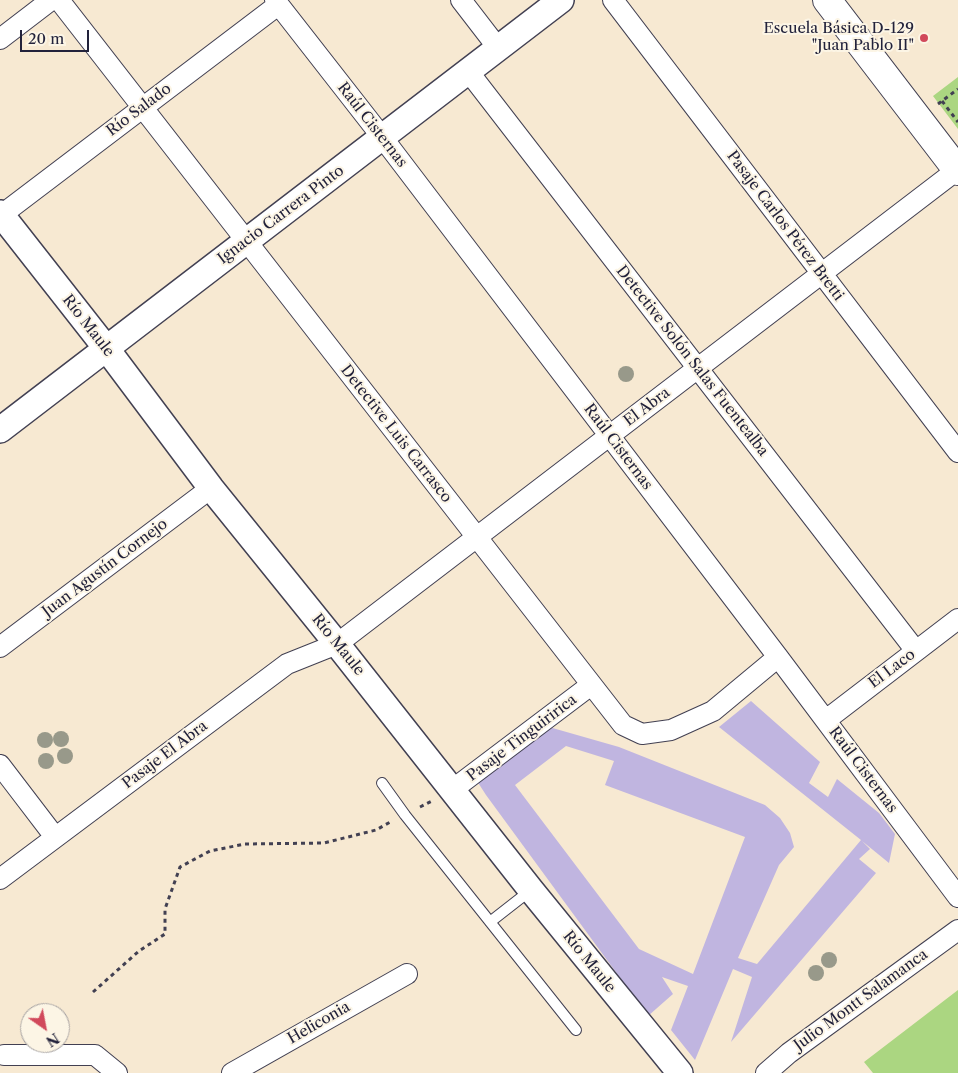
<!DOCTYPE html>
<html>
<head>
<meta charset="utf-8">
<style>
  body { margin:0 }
  #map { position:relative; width:958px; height:1073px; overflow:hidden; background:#f7e9d2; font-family:"Libre Caslon Text",serif }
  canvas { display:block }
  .north { position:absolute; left:20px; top:1003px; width:50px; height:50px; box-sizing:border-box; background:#fcf5e5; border:1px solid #a5a1a1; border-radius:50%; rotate:147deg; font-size:14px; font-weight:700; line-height:20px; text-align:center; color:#22223b }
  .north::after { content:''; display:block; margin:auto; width:18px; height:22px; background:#d1495b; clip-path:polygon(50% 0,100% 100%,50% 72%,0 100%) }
  .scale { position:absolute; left:20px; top:30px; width:69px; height:22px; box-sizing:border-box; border:2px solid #22223b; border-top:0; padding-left:6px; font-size:15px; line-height:18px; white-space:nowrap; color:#22223b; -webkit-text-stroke:4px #fcf5e5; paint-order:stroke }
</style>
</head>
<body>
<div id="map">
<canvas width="958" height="1073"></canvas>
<div class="north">N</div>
<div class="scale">20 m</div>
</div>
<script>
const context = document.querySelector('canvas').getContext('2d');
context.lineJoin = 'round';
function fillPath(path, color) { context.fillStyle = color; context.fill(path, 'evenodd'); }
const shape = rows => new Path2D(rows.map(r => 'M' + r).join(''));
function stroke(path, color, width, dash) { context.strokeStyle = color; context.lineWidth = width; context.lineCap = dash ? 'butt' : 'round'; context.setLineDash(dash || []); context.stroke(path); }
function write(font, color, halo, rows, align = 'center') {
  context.font = font + ' "Libre Caslon Text",serif'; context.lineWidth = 4; context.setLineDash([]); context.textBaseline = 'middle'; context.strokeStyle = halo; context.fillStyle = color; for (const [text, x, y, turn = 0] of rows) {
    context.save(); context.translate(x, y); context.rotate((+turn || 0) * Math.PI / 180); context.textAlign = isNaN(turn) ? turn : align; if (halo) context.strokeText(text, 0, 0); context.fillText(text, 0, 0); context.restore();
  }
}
fillPath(shape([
  [958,77,958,129,933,96],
  [958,990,958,1073,873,1073,864,1062]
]), '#abd681');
fillPath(shape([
  [751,701,820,762,809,783,828,797,837,779,879,813,895,834,889,863,862,841,870,849,859,859,876,873,731,1042,752,977,733,969,695,1060,671,1030,688,986,662,977,673,994,648,1016,486,795,477,781,549,727,619,747,765,805,780,818,790,833,794,847,779,865,738,958,757,964,861,840,719,727],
  [566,746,614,761,605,785,745,837,693,974,639,949,515,785]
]), '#c0b5e0');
const service = shape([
  [382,783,405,815,576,1030],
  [490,922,531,890]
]);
const minor = shape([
  [59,0,623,725,642,734,671,730,713,711,778,657],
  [275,0,382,137,778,657,958,897],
  [461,0,498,48],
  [613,0,958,452],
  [0,39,51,0],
  [468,71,916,651],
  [0,216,278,5],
  [0,647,211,488],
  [826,720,958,619],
  [0,765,55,837],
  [452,790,591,685],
  [0,879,287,664,337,644,957,170],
  [4,1055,95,1055,117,1073],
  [232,1073,407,974],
  [766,1073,789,1053,958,930]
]);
const tertiary = shape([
  [0,213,106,348,211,488,337,644,531,890,680,1073],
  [0,430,561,0]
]);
const secondary = shape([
  [827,0,958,171]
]);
stroke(service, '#424052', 12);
stroke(minor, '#424052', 22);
stroke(tertiary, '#424052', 28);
stroke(secondary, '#424052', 30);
stroke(shape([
  [942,101,958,122],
  [938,104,958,89],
  [420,807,432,801],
  [93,992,139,951,165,934,165,909,180,867,210,851,245,844,324,843,376,830,392,821]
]), '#424052', 3, [4, 4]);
stroke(service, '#fff', 10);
stroke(minor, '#fff', 20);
stroke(tertiary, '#fff', 25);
stroke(secondary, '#fff', 28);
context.fillStyle = '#98998a';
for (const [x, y] of [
  [626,374],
  [61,739],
  [45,740],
  [65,756],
  [46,761],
  [829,960],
  [816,973]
]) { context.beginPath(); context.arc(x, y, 8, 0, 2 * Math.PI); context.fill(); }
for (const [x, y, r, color] of [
  [924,38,5,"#d1495b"]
]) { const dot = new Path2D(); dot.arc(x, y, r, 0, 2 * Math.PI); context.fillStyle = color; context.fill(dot); stroke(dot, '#fcf5e5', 2); }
write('15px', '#22223b', '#fcf5e5', [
  ["Escuela Básica D-129",914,29],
  ["\"Juan Pablo II\"",914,46]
], 'right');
write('15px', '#22223b', '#fcf5e5', [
  ["Río Salado",139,110,-37],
  ["Raúl Cisternas",372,125,52],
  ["Ignacio Carrera Pinto",281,215,-37],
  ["Pasaje Carlos Pérez Bretti",785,226,53],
  ["Río Maule",88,326,52],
  ["Detective Solón Salas Fuentealba",692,361,52],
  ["El Abra",647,407,-37],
  ["Detective Luis Carrasco",396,434,52],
  ["Raúl Cisternas",618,447,53],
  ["Juan Agustín Cornejo",105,568,-37],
  ["Río Maule",338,645,51],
  ["El Laco",892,669,-37],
  ["Pasaje Tinguiririca",522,738,-37],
  ["Pasaje El Abra",165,755,-37],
  ["Raúl Cisternas",863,770,53],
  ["Río Maule",589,962,51],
  ["Julio Montt Salamanca",861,1000,-36],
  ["Heliconia",319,1023,-30]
]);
</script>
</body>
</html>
